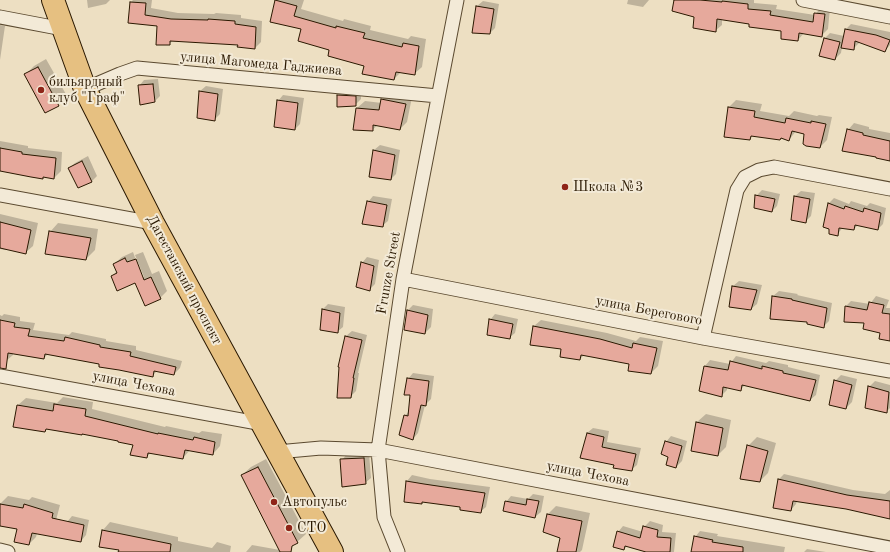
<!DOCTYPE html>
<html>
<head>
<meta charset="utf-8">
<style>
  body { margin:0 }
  canvas { display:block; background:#eddfc2 }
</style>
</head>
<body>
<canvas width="890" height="552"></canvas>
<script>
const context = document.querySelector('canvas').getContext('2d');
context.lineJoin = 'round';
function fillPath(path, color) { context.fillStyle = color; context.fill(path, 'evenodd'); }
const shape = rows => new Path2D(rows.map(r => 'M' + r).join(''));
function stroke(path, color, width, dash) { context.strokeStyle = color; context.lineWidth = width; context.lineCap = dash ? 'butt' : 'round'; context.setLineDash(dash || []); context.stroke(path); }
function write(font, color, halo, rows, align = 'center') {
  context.font = font + ' "Old Standard TT",serif'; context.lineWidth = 4; context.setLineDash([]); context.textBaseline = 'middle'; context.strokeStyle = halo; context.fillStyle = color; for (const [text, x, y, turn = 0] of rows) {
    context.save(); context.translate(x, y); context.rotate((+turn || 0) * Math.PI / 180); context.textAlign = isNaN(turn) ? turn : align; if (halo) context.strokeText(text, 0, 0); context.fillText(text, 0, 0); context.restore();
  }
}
fillPath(shape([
  [87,0,110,0,106,4,88,8],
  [133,0,152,0,151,8,178,13,214,14,216,13,241,15,241,18,262,21,261,42,255,48,239,44,174,40,169,44,158,25,129,22,131,2],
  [276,0,304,0,301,9,343,21,344,19,371,26,370,30,408,39,411,36,426,39,422,67,414,74,401,72,394,79,331,49,302,28,271,21],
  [628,0,649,0,643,7,627,4],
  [675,0,754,0,754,3,777,5,776,9,815,15,821,7,830,8,828,29,821,36,804,33,798,40,783,30,722,19,722,25,715,31],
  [483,1,499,4,495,28,490,33,477,6],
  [851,24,890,32,890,45,885,51,860,42,854,48,842,47,841,53,835,59,825,38,830,33,844,36,846,29],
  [0,25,5,26,0,60],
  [46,59,67,96,58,105,25,75,34,66],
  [158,79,160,96,155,101,139,86,144,80],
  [206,86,223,89,220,114,214,120,200,91],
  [343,90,361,91,361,99,355,105,338,106,338,95],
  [389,92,412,97,407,122,400,129,378,125,372,130,357,108,365,101,382,103,382,99],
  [283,95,304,98,300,124,295,129,278,101],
  [736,100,762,104,760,111,789,116,794,111,817,116,819,115,832,117,827,140,820,147,805,133,796,131,789,140,753,135,750,139,729,107],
  [854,123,869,127,869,129,890,133,890,160,877,156,848,130],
  [0,141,28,146,28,148,62,152,61,171,54,178,0,169],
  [380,145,400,150,396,174,391,179,374,150],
  [88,156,97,176,92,181,69,168,75,163],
  [762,190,780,194,777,206,772,211,756,196],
  [801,191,815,193,811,216,805,222,795,196],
  [373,196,392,199,388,221,382,226,368,202],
  [834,198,849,204,851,201,867,206,870,203,886,208,883,224,878,229,858,225,854,229,843,227,837,235,830,228,824,226,829,203],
  [0,214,38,223,33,246,25,253,8,248,6,250,0,249],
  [58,223,98,229,95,250,86,259,50,232],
  [133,252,142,277,144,277,135,255,143,252,152,274,159,271,167,291,160,298,135,282,112,276,117,271,114,264,122,257],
  [367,257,379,260,375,284,370,289,362,263],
  [739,281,762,285,757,304,751,309,730,306,733,286],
  [779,291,798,294,797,295,832,303,829,321,823,327,808,321,771,318,773,296],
  [876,296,889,300,886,308,890,308,890,340,846,306,851,301,870,304],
  [328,304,345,307,343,327,337,332,323,309],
  [413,305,433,309,431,327,425,333,407,311],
  [4,314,20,317,20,321,35,323,33,330,69,335,72,332,106,339,106,341,136,346,136,350,182,361,180,368,174,374,158,370,152,376,100,364,48,354,44,358,13,353,13,355,6,361,0,360,0,315,2,316],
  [495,314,518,319,515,333,509,338,490,320],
  [541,320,607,333,636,341,640,337,663,341,658,366,651,373,630,363,585,354,580,359,562,348,531,344,534,326],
  [352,331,367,335,358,373,359,373,356,391,350,397,339,366,346,336],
  [736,356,766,363,769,361,788,365,788,367,820,375,816,395,810,400,745,385,740,390,727,387,727,390,721,396,700,391,705,366,710,360,730,364],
  [413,373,434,376,431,399,425,405,418,433,413,439,405,416,409,411,411,394,408,379],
  [841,375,857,379,852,402,846,408,835,381],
  [875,381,890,385,890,408,886,412,869,387],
  [63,397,93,402,92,409,165,427,166,426,199,433,202,431,222,434,220,446,213,454,190,450,183,458,151,452,147,457,134,444,119,440,82,433,47,428,45,431,14,427,18,405,26,398,57,403],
  [706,414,731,420,726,447,718,455,692,450,697,422],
  [593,428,609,431,607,442,641,448,637,465,631,470,615,465,587,433],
  [671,436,687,441,682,461,676,467,669,456,666,442],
  [757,437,776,443,768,473,760,481,748,446],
  [369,453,371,478,365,483,342,460,347,454],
  [266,459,306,534,297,542,280,550,289,552,246,552,252,545,280,550,242,475,251,467],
  [784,474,853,490,885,494,890,490,890,517,846,508,797,501,796,504,791,510,779,479],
  [412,475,430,479,490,487,486,507,480,512,461,506,423,501,422,502,405,501,407,481],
  [533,494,544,496,541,512,535,517,506,502,511,496,528,499],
  [8,496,29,500,32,497,60,505,54,528,37,533,36,537,29,544,19,528,0,525,0,504],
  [556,506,590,513,582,550,580,552,558,552,561,538,544,532,548,514],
  [72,516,89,520,86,535,81,541,67,522],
  [650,521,663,525,662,532,676,533,674,552,650,552,627,546,624,549,618,532,623,526,643,532,644,527],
  [110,522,178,537,178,541,212,548,217,542,231,546,230,552,119,552,120,550,100,546,103,530],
  [700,531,718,534,717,536,785,547,784,552,692,552,695,537],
  [807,549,826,552,804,552]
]), '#0003');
const building = shape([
  [275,0,297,6,294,16,336,28,336,26,365,33,363,38,402,47,403,43,419,46,415,75,396,72,394,80,362,74,364,66,328,56,329,50,298,41,301,29,270,22,275,0],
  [674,0,700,0,722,2,722,1,748,4,748,9,771,11,770,15,813,22,814,13,825,14,822,37,799,33,798,41,781,39,781,31,749,27,749,24,717,19,716,32,693,28,694,17,672,11,674,0],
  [130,2,146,3,145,15,171,19,208,20,208,19,235,21,235,24,256,27,255,49,237,47,238,45,170,41,170,45,156,45,157,26,128,23,130,2],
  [476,6,494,9,490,34,472,33,476,6],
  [845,29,876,35,890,40,885,52,855,41,854,50,841,48,845,29],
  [824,38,840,42,835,60,819,56,824,38],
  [38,67,59,106,45,113,24,74,38,67],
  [153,84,155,102,140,105,138,85,153,84],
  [199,91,218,94,215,121,197,118,199,91],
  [337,95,356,96,356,106,337,107,337,95],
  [381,99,406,104,400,130,373,125,373,131,353,130,356,108,379,110,381,99],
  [277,100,298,103,295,130,274,127,277,100],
  [728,107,755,111,754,117,785,123,786,118,811,123,811,121,826,124,820,148,806,146,803,144,804,134,792,131,789,141,781,138,780,140,751,136,750,140,724,137,728,107],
  [847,129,863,133,863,135,890,141,890,161,876,158,876,157,842,151,847,129],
  [0,148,22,152,22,154,56,158,54,179,43,177,43,179,31,177,0,171,0,148],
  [373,150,395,155,391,180,369,177,373,150],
  [82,161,92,182,78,188,68,168,82,161],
  [755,195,775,199,772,212,754,208,755,195],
  [794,196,810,199,806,223,791,220,794,196],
  [367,201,387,205,383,227,362,224,367,201],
  [828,203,844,209,845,206,863,212,864,208,881,213,878,230,855,225,854,230,839,228,838,236,829,234,829,229,823,227,828,203],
  [0,222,31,230,26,254,0,248,0,222],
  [49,231,91,238,86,260,45,254,49,231],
  [125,258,127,262,136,259,144,280,151,277,161,299,145,306,135,283,117,291,111,276,117,273,113,264,125,258],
  [361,262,374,266,370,291,356,287,361,262],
  [732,286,757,290,751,310,729,307,732,286],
  [772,296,792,299,792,300,827,308,824,328,807,324,807,322,770,319,772,296],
  [869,302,884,305,882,313,890,314,890,341,879,339,880,333,863,329,864,323,844,322,845,306,867,310,869,302],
  [322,309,340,313,338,333,320,330,322,309],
  [407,310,428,315,425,334,404,330,407,310],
  [489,319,513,324,510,339,487,335,489,319],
  [0,320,15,323,14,327,30,329,28,336,64,341,65,337,100,345,100,347,131,352,130,356,176,367,174,375,154,371,153,377,119,370,99,367,99,364,45,354,44,359,8,353,6,369,0,368,0,320],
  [533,326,600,339,632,348,633,343,657,348,651,374,628,371,629,364,581,355,580,360,560,357,561,349,530,345,533,326],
  [345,336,362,340,353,378,354,378,351,398,337,398,339,367,338,367,345,336],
  [730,361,762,369,762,366,783,371,783,373,816,380,810,401,742,385,741,391,723,387,722,397,699,391,704,366,728,370,730,361],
  [407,378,429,381,426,406,421,405,413,440,399,435,404,415,408,416,410,395,404,395,407,378],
  [834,380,852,385,846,409,829,405,834,380],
  [868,386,889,392,887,413,865,408,868,386],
  [54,404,86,409,85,416,158,434,158,433,193,440,194,437,215,442,213,455,185,450,183,459,148,453,147,458,130,455,133,445,118,442,118,441,82,434,82,435,46,429,45,432,13,427,17,405,53,411,54,404],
  [696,422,723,428,718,456,691,451,696,422],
  [587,433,604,437,602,447,636,454,632,471,613,468,614,465,580,458,587,433],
  [665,441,682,446,676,468,666,465,668,457,661,454,665,441],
  [747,445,768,451,760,482,740,479,747,445],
  [364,458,366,484,342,487,340,459,364,458],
  [258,467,298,543,292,546,291,552,280,552,241,475,258,467],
  [778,479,847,495,890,501,890,519,846,509,793,501,791,511,773,508,778,479],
  [406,481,424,484,485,493,481,513,460,510,460,507,422,502,422,504,404,502,406,481],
  [527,499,539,501,535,518,503,511,505,501,526,505,527,499],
  [0,504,23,508,24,504,53,513,52,518,84,525,81,542,32,533,29,545,14,542,17,529,0,526,0,504],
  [547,514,582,521,576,552,557,552,560,538,543,532,547,514],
  [643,526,658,530,657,537,671,538,670,552,646,552,625,546,624,550,613,547,617,531,640,538,643,526],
  [102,530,171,544,170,552,118,552,119,550,99,547,102,530],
  [694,536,713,540,712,542,743,547,743,552,691,552,694,536]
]);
fillPath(building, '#e6a99c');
stroke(building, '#2a1800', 1);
const minor = shape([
  [803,0,890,17],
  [0,17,63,29],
  [85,89,120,74,137,68,438,96],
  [0,195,153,223],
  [403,279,703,338,890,371],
  [703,338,737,190,745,177,759,170,774,167,890,189],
  [0,376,263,424],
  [277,452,321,448,378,450,890,548],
  [0,550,8,552],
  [398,552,384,517,378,450,403,279,457,0]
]);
const trunk = shape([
  [53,0,85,89,153,223,332,552]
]);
stroke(minor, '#5b4a30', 15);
stroke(trunk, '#2a1800', 24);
stroke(minor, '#f3ead7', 13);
stroke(trunk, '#e6c081', 22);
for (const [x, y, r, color] of [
  [41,90,4,"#8f2418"],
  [565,187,4,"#8f2418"],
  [274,502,4,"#8f2418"],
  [289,528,4,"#8f2418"]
]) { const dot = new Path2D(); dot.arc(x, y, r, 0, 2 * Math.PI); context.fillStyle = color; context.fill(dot); stroke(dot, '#f3ead7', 1.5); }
write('14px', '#2a1800', '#f3ead7', [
  ["улица Магомеда Гаджиева",261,64,5],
  ["Frunze Street",389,273,-80],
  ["Дагестанский проспект",184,280,62],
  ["улица Берегового",649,311,11],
  ["улица Чехова",134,384,11],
  ["улица Чехова",588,474,11]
]);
write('14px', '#2a1800', '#f3ead7', [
  ["бильярдный",49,82],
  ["клуб \"Граф\"",49,98],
  ["Школа №3",573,187],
  ["Автопульс",282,502],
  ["СТО",297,528]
], 'left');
</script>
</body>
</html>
